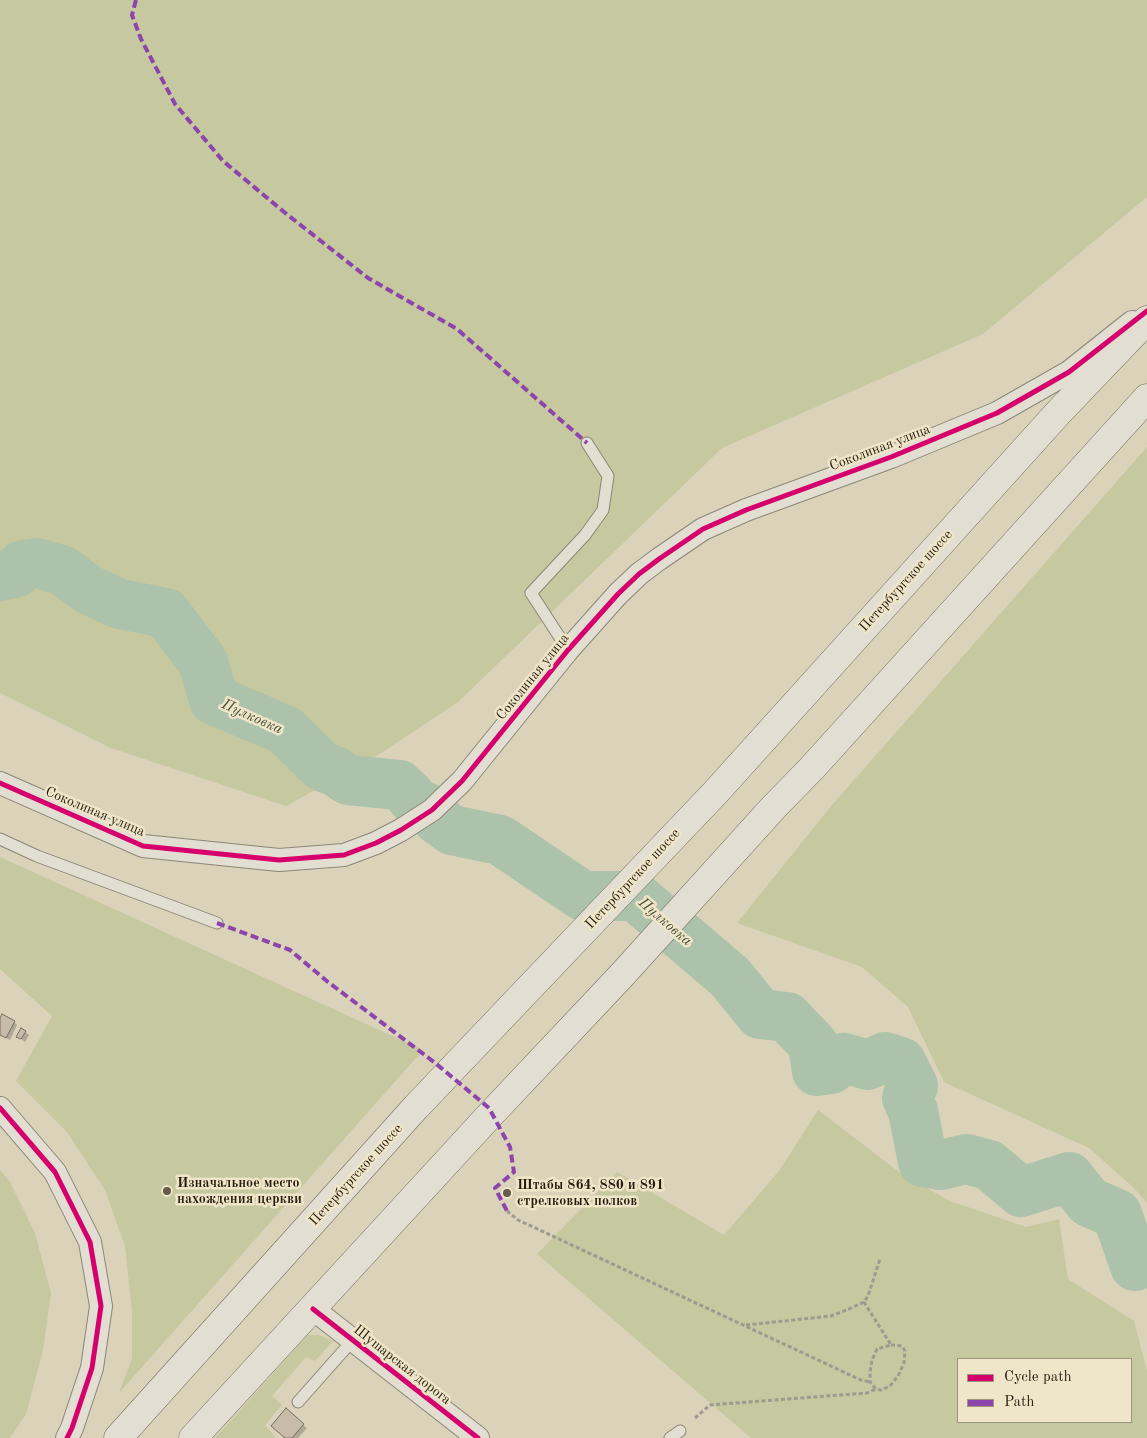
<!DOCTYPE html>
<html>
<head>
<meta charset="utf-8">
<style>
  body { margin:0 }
  #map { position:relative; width:1147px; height:1438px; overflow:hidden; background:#dad2b9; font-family:"Old Standard TT",serif }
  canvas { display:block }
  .legend { position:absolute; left:957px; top:1358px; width:175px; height:65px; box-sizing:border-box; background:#efe6c9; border:1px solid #9e957e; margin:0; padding:6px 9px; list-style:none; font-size:15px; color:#251b0e }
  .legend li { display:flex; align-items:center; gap:10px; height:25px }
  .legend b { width:25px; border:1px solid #9e957e }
</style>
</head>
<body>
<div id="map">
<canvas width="1147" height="1438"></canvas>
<ul class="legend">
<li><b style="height:6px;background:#d6006c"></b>Cycle path</li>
<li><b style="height:6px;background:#8e44ad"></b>Path</li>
</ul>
</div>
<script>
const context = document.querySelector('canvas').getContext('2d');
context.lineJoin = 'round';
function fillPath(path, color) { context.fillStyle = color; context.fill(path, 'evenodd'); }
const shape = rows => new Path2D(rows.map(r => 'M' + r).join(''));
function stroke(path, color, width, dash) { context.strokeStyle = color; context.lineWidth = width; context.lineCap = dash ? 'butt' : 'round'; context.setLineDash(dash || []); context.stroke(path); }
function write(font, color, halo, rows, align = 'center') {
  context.font = font + ' "Old Standard TT",serif'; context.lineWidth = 5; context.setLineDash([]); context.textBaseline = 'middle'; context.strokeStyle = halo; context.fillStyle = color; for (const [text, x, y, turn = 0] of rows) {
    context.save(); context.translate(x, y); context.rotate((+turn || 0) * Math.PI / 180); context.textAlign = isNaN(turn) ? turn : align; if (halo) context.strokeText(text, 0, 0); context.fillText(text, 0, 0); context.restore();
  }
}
fillPath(shape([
  [0,0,1147,0,1147,197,983,334,722,448,458,702,375,757,286,806,111,748,0,693],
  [1147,447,1147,1203,1134,1188,1089,1148,944,1082,908,1007,862,967,737,923,832,805],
  [0,857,423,1050,119,1393,132,1359,132,1311,125,1246,105,1190,67,1132,16,1081,52,1016,0,969],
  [818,1110,903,1175,950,1201,1026,1227,1059,1219,1068,1279,1134,1321,1147,1371,1147,1438,751,1438,537,1254,617,1172,724,1235,779,1171],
  [958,1359,1131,1359,1131,1422,958,1422],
  [0,1170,10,1182,35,1233,51,1293,43,1350,26,1414,10,1438,0,1438],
  [308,1335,319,1335,333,1341,315,1361,306,1357,272,1396,282,1405,265,1425,276,1438,215,1438]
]), '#c6c89f');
fillPath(shape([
  [0,1020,14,1022,17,1025,10,1040,0,1035],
  [25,1032,29,1035,25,1042,18,1036],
  [286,1410,307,1428,298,1438,286,1438]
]), '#0003');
stroke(shape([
  [0,576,15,573,23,565,37,563,62,570,89,590,120,604,166,613,203,662,214,700,285,730,323,767,335,771,348,780,399,785,409,794,419,807,426,807,438,820,452,830,500,840,583,896,635,896,730,977,760,1014,787,1017,813,1044,817,1071,831,1069,844,1058,868,1065,885,1057,901,1062,913,1086,907,1098,913,1111,923,1162,941,1165,966,1159,989,1165,1021,1192,1069,1177,1089,1202,1117,1214,1135,1266,1147,1262]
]), '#acc2aa', 50);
const building = shape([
  [2,1014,15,1021,6,1038,0,1035,0,1018,2,1014],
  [21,1028,26,1031,21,1039,16,1037,21,1028],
  [286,1408,304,1424,292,1438,285,1438,271,1426,286,1408]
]);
fillPath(building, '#c8bba8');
stroke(building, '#736d5f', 1);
const lane = shape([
  [568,650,531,593,585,535,603,510,608,476,587,443],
  [0,839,37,856,217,923],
  [298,1402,353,1340],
  [670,1438,680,1431]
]);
const street = shape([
  [0,783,143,846,279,860,344,855,376,843,401,830,432,810,462,781,568,650,618,594,639,574,659,559,703,529,746,510,891,457,997,413,1069,372,1132,322],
  [0,1108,55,1172,90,1242,101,1306,92,1368,72,1428,67,1438],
  [313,1309,478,1438]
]);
const secondary = shape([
  [118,1438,416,1107,715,793,1058,413,1147,320],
  [193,1438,490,1115,622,975,773,808,812,768,1147,398]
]);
stroke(lane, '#8c8676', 13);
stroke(street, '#8c8676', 24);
stroke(secondary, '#736d5f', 29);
stroke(shape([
  [507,1211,518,1220,861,1380,870,1382],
  [864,1302,891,1345],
  [746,1325,831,1316,849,1309,864,1302,868,1296,880,1259],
  [891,1345,902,1346,905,1351,904,1363,898,1376,890,1386,881,1390,876,1389,870,1382,870,1372,872,1360,877,1349,891,1345],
  [695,1418,710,1405,867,1393,876,1389]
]), '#9e9a8f', 3, [4, 2.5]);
stroke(lane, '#e2ded1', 11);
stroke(street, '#e2ded1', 22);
stroke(secondary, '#e2ded1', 28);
stroke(shape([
  [136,0,132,15,141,39,175,104,223,161,284,212,368,278,457,329,587,443],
  [217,923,290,950,328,982,434,1062,489,1108,510,1147,514,1172,495,1188,507,1211]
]), '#8e44ad', 4, [8, 4]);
stroke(shape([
  [0,783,143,846,279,860,344,855,376,843,401,830,432,810,462,781,568,650,618,594,639,574,659,559,703,529,746,510,891,457,997,413,1069,372,1147,311],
  [0,1108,55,1172,90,1242,101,1306,92,1368,72,1428,67,1438],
  [313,1309,478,1438]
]), '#d6006c', 5);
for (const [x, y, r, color] of [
  [167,1191,5,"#645b4a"],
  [507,1193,5,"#645b4a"]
]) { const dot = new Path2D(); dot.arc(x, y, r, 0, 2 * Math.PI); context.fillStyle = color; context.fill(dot); stroke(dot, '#efe6c9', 2); }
write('14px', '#251b0e', '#efe6c9', [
  ["Соколиная улица",880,448,-21],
  ["Петербургское шоссе",906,581,-48],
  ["Соколиная улица",533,677,-51],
  ["Соколиная улица",95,812,23],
  ["Петербургское шоссе",633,879,-47],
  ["Петербургское шоссе",356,1175,-48],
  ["Шушарская дорога",402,1365,38]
]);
write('bold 14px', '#251b0e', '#efe6c9', [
  ["Изначальное место",177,1183],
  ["нахождения церкви",177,1199],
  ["Штабы 864, 880 и 891",517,1185],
  ["стрелковых полков",517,1201]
], 'left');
write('italic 15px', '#484b3b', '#efe6c9', [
  ["Пулковка",252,717,24],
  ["Пулковка",665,922,41]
]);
</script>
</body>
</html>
